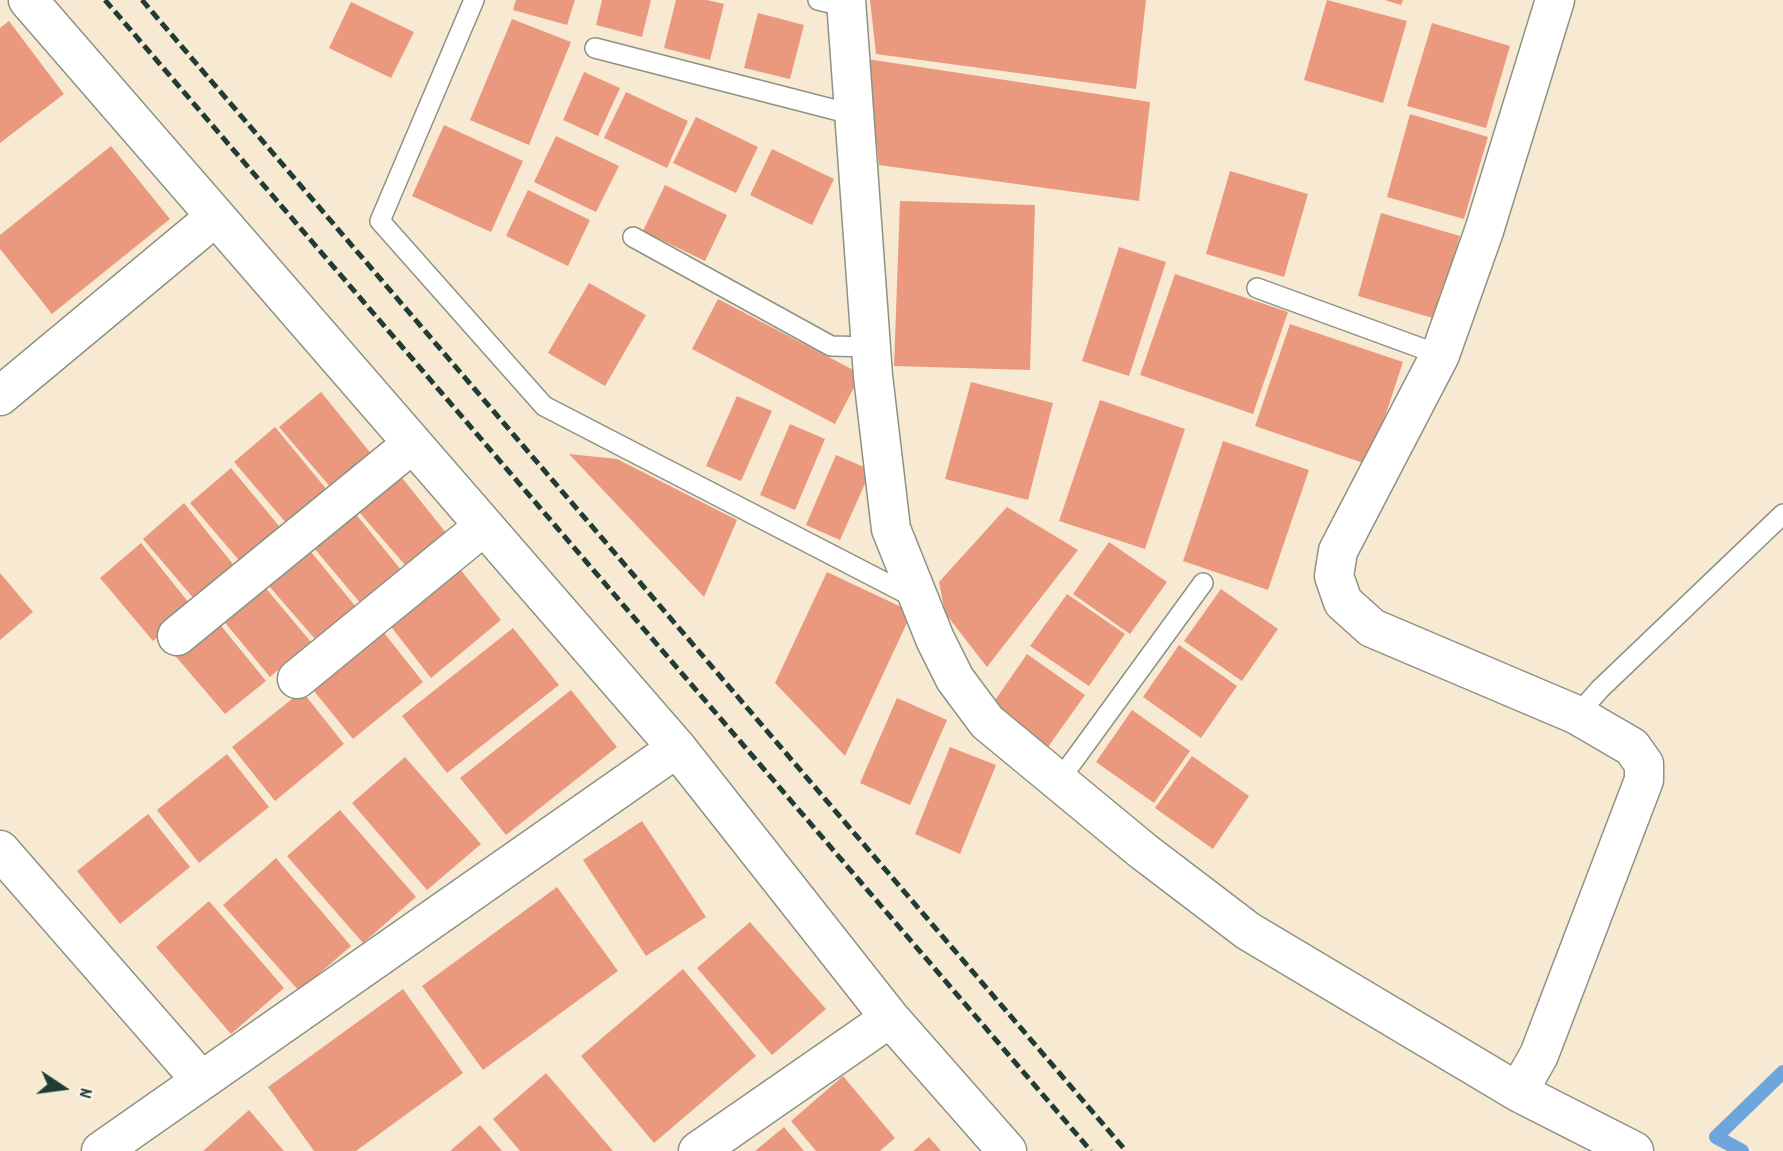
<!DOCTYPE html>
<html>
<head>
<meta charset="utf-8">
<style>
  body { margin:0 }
  #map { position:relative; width:1783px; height:1151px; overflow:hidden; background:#f8e9d2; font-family:Dekko,sans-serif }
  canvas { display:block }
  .north { position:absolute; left:28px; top:1053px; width:70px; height:70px; -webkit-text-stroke:5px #fcf5e5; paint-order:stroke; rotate:103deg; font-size:19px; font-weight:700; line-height:28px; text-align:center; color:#1f3d34 }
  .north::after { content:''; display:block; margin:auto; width:24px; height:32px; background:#1f3d34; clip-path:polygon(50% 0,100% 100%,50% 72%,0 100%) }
</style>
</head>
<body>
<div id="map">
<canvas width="1783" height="1151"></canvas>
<div class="north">N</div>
</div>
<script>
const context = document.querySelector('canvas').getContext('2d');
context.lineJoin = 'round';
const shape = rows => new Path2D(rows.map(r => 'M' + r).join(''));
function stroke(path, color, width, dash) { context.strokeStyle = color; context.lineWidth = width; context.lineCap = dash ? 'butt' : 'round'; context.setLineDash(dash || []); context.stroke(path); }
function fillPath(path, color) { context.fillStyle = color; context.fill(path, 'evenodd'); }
stroke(shape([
  [1742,1151,1716,1137,1783,1072]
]), '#6da6dc', 14);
fillPath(shape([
  [516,0,575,0,567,25,513,10],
  [602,0,651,0,642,37,596,25],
  [676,0,707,0,724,4,710,60,664,48],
  [870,0,1146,0,1136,89,876,54],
  [1327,0,1407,21,1383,103,1304,80],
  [1385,0,1403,0,1401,5],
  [351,2,414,32,391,78,329,48],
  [758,13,804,25,790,79,744,68],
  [512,19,571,42,529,145,470,120],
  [9,21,64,94,0,143,0,28],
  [1432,23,1510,46,1486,128,1407,106],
  [867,59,1150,102,1139,201,879,165],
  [584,72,620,88,598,136,563,120],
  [626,92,688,121,667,168,604,138],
  [1410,114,1488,137,1464,219,1387,197],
  [696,117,758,147,736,193,673,163],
  [444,125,523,161,491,232,412,196],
  [556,136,619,166,596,212,534,182],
  [111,146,170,219,52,314,0,249,0,235],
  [772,149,834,179,812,225,750,195],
  [1230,171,1308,194,1284,277,1206,254],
  [665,185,727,215,705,261,643,231],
  [528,190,590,220,568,266,506,236],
  [900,201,1035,205,1030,370,894,366],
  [1381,213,1460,236,1436,319,1358,296],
  [1119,247,1166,262,1129,376,1082,361],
  [1175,274,1288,312,1253,414,1140,375],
  [589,283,646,315,605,386,548,353],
  [718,299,861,374,835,424,692,349],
  [1290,324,1403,362,1369,465,1255,426],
  [971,382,1053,403,1028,500,945,479],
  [321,392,373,456,332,489,279,427],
  [737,396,772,411,741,481,706,466],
  [1100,400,1185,429,1145,549,1059,521],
  [790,424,825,439,795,510,760,495],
  [275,427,328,491,287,524,234,462],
  [1223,441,1309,470,1268,590,1183,561],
  [569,454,617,459,737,520,704,597],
  [836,455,871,470,840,540,806,525],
  [231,468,284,532,243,565,190,503],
  [395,469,447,534,406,566,353,505],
  [184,503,236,568,195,600,143,539],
  [350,507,402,571,361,604,309,542],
  [1007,507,1078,550,987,667,945,613,939,582],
  [303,542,356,607,315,639,262,578],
  [1109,542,1167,582,1130,634,1073,594],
  [141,543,193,608,153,641,100,578],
  [459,568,501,620,431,678,389,624],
  [827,572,912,612,845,756,775,683],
  [0,573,33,612,0,640],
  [258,579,311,642,270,677,218,614],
  [1221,589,1278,629,1242,681,1184,641],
  [1067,594,1125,634,1089,686,1030,646],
  [213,616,266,681,225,714,172,652],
  [513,628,559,685,447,773,402,716],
  [381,629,423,682,353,739,310,686],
  [1179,645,1237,686,1201,738,1143,697],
  [1027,654,1085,695,1048,747,991,706],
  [571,690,617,747,506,835,460,778],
  [302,691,344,744,275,801,232,747],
  [897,698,947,720,910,805,860,783],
  [1132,710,1190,751,1154,803,1096,762],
  [950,747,996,765,960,854,915,834],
  [227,754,269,807,199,863,157,810],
  [1192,756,1249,796,1213,849,1155,808],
  [405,757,481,844,427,890,352,803],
  [340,810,416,897,363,943,287,856],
  [148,814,190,867,120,924,77,871],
  [642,821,706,917,646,956,583,860],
  [276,858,351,946,299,991,223,905],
  [557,887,618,971,483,1070,422,986],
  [209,901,284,988,231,1034,156,947],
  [750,922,826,1009,772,1055,697,968],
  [683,969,756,1056,654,1143,581,1056],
  [403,989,463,1073,356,1151,314,1151,268,1087],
  [546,1073,613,1151,520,1151,493,1119],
  [843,1076,895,1138,880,1151,816,1151,791,1121],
  [249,1110,284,1151,203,1151],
  [480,1125,502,1151,450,1151],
  [784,1127,804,1151,755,1151],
  [929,1137,941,1151,913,1151]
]), '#ea997f');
const service = shape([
  [474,0,380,221,544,406,915,598],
  [818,0,847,7],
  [595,48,855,115],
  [633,237,831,346,871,347],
  [1257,288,1440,355],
  [1577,715,1600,689,1783,514],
  [1058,782,1203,583]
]);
const minor = shape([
  [28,0,677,748,890,1018,1007,1151],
  [846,0,873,376,891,529,935,639,955,679,987,722,1143,851,1248,931,1518,1092,1634,1151],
  [0,396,215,217],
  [177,636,412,444],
  [297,679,484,526],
  [0,850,200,1079],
  [1518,1092,1539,1055,1644,780,1644,764,1632,747,1577,715,1372,628,1343,602,1334,576,1338,551,1440,355,1484,231,1555,0],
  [698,1151,890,1018]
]);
const tertiary = shape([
  [101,1151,677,748]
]);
stroke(service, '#8c9383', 22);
stroke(minor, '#8c9383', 41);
stroke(tertiary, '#8c9383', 41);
stroke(service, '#fff', 19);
stroke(minor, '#fff', 38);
stroke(tertiary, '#fff', 38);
stroke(shape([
  [105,0,1091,1151],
  [142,0,1126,1151]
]), '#1f3d34', 5, [10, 5]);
</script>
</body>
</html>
